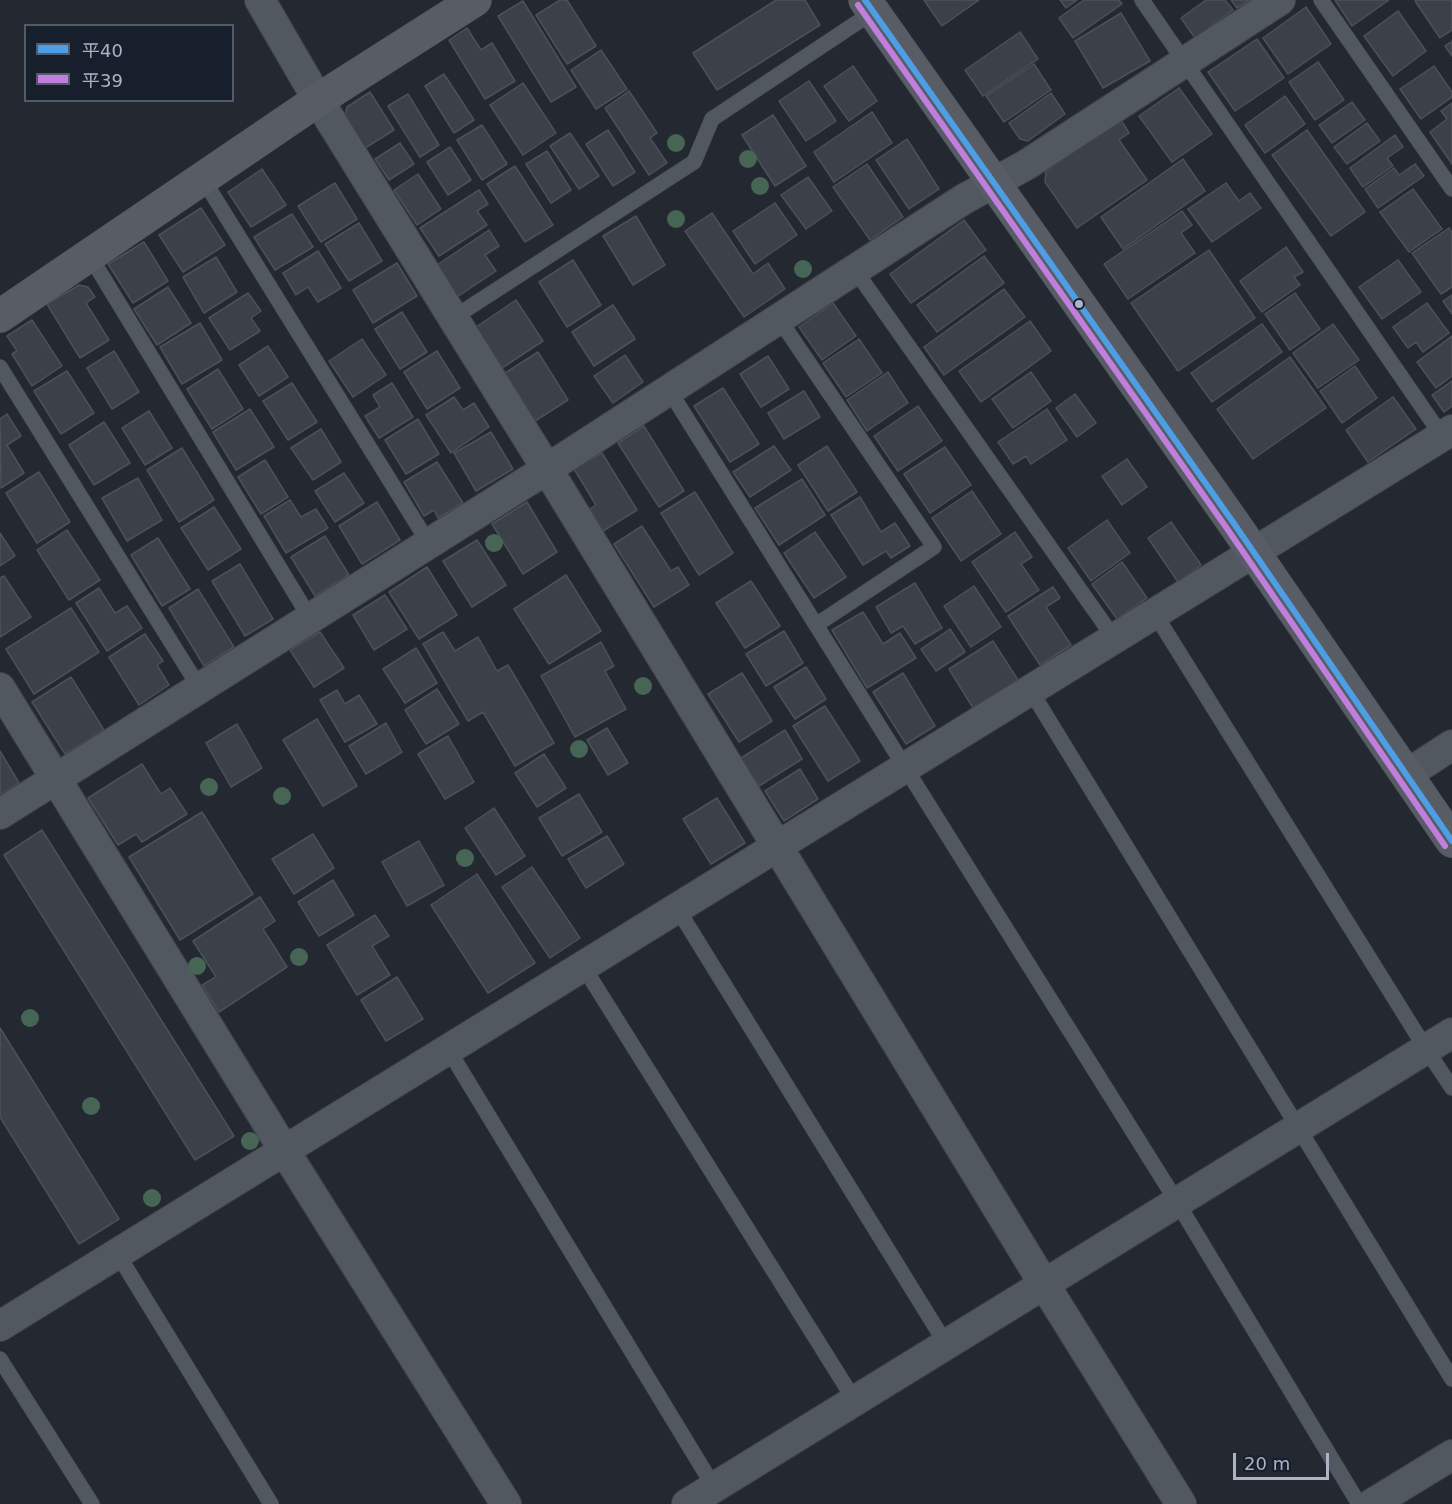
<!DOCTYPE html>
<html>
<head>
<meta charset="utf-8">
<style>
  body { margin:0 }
  #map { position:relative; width:1452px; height:1504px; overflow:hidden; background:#242931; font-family:"DejaVu Sans","Noto Sans JP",sans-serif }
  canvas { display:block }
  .legend { position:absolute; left:24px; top:24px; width:210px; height:78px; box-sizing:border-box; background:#171f2c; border:2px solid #525b69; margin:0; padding:8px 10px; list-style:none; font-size:18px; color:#abb4c5 }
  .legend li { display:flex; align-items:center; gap:12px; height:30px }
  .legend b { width:30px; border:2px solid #525b69 }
  .scale { position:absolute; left:1233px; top:1453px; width:96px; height:27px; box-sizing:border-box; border:3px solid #abb4c5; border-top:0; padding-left:8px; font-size:18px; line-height:21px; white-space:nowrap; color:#abb4c5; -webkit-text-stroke:4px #171f2c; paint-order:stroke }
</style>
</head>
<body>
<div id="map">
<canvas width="1452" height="1504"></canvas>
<ul class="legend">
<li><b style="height:8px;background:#4d9ee5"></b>平40</li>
<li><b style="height:8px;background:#c07fdc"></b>平39</li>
</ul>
<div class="scale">20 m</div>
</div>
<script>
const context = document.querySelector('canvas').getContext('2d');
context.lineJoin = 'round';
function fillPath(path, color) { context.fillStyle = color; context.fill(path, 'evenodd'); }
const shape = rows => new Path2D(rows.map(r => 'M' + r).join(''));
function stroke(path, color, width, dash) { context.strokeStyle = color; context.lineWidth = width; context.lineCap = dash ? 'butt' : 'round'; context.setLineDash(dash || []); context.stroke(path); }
const building = shape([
  [560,0,567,0,596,46,567,64,536,15,560,0],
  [776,0,805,0,820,25,717,90,693,53,776,0],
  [924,0,979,0,942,26,924,0],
  [1060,0,1077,0,1066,8,1060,0],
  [1084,0,1119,0,1122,4,1073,38,1059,18,1084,0],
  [1206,0,1225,0,1233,10,1195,38,1181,18,1206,0],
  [1231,0,1250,0,1237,8,1231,0],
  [1335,0,1389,0,1352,26,1335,0],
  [1417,0,1452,0,1452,30,1440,38,1415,1,1417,0],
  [523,1,576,87,551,102,498,16,523,1],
  [1306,7,1331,44,1288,74,1263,38,1306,7],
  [1398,11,1426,51,1393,76,1364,36,1398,11],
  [1121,13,1150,61,1103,88,1075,41,1121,13],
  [467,28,481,50,492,43,515,81,485,99,449,40,467,28],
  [1020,32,1038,59,983,96,965,70,1020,32],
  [1257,39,1284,78,1235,111,1208,72,1257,39],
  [1452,41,1452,56,1445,46,1452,41],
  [601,50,627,89,596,109,571,70,601,50],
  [1318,62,1344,100,1315,120,1289,82,1318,62],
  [1034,64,1051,90,1004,122,986,96,1034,64],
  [853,66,877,101,849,121,824,86,853,66],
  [1434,66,1452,92,1452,97,1421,119,1400,89,1434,66],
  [444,74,474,120,454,133,425,86,444,74],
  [809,81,836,121,806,141,779,101,809,81],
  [523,83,556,133,523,155,490,105,523,83],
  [1179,88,1212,134,1172,162,1139,116,1179,88],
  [629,91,657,133,650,138,667,163,649,175,605,108,629,91],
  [370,92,394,130,365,148,345,116,347,107,370,92],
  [1051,93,1065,114,1028,141,1020,139,1009,123,1051,93],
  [408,94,439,145,420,157,388,106,408,94],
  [1285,96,1305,124,1265,153,1245,125,1285,96],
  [1352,102,1365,120,1332,143,1319,125,1352,102],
  [1452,103,1452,164,1430,132,1447,119,1441,111,1452,103],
  [872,112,892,143,834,182,814,152,872,112],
  [773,115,806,166,775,186,742,135,773,115],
  [1121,120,1129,133,1119,140,1147,180,1077,228,1045,182,1046,171,1121,120],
  [1367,123,1380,141,1347,164,1334,147,1367,123],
  [482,125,507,164,482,180,457,140,482,125],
  [608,130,635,172,613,186,586,144,608,130],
  [1307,130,1365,212,1331,236,1272,155,1307,130],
  [570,133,599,176,579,189,550,146,570,133],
  [1395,135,1403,147,1387,158,1393,166,1363,187,1350,168,1395,135],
  [907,139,939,189,909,209,876,160,907,139],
  [400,143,414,164,389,180,375,159,400,143],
  [450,147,471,180,448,195,427,162,450,147],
  [547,151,571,190,551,203,526,164,547,151],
  [1183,159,1205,191,1123,249,1101,217,1183,159],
  [867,164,903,217,870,240,833,187,867,164],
  [1415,164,1424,176,1378,208,1365,189,1394,168,1399,175,1415,164],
  [515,166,553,225,525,242,487,184,515,166],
  [262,169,286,205,251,227,228,192,262,169],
  [418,174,441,209,417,225,394,190,418,174],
  [808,177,832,211,806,229,781,195,808,177],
  [335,183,357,219,321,242,298,206,335,183],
  [1226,183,1239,201,1250,193,1261,208,1212,242,1188,209,1226,183],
  [1413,189,1442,229,1409,252,1380,212,1413,189],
  [479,190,488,204,477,211,487,225,439,256,420,228,479,190],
  [775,203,797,235,755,264,733,231,775,203],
  [201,208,225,245,183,272,159,235,201,208],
  [1182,211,1192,225,1181,233,1195,253,1128,299,1104,264,1182,211],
  [712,213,753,274,768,263,785,289,744,317,685,231,712,213],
  [292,214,313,247,275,270,254,237,292,214],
  [636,216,665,265,633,285,603,236,636,216],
  [964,220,986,250,911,303,890,274,964,220],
  [359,223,382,261,349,281,325,244,359,223],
  [1449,228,1452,232,1452,287,1441,294,1412,253,1449,228],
  [489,230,499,246,485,255,496,271,457,297,437,265,489,230],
  [144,242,168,281,133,303,108,264,144,242],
  [1286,247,1303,272,1294,277,1300,285,1262,312,1240,281,1286,247],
  [1209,250,1255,318,1178,371,1131,303,1209,250],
  [318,251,341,288,318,302,308,287,296,295,283,273,318,251],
  [984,256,1004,283,937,332,917,305,984,256],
  [216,257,237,292,204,313,183,277,216,257],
  [573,260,601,305,567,327,539,282,573,260],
  [1398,260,1421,292,1382,319,1359,287,1398,260],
  [397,263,417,296,373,323,353,290,397,263],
  [79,285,88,287,95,297,86,303,109,340,80,358,47,304,79,285],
  [168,287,191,323,157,345,134,309,168,287],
  [1004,289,1025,317,944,375,924,347,1004,289],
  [248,293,261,311,251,318,260,331,230,350,209,318,248,293],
  [1295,293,1320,329,1290,350,1265,314,1295,293],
  [1452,295,1452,314,1443,301,1452,295],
  [516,300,543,341,502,368,476,327,516,300],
  [833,303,856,336,822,360,799,327,833,303],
  [1427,303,1449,333,1423,352,1416,342,1408,348,1393,327,1427,303],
  [613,305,635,339,594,366,572,332,613,305],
  [402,312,427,352,400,369,375,329,402,312],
  [32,320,62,366,32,386,12,354,17,351,7,336,32,320],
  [1030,321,1051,351,981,402,959,371,1030,321],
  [200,323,222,360,182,384,160,347,200,323],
  [1262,324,1282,352,1212,402,1191,373,1262,324],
  [1333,324,1359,360,1318,388,1293,353,1333,324],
  [1452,336,1452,376,1436,388,1417,362,1452,336],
  [362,339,386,375,353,397,329,361,362,339],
  [859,339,882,373,846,397,823,363,859,339],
  [268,346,288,377,259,396,239,365,268,346],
  [114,351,139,392,112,409,87,368,114,351],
  [437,351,460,388,427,409,404,372,437,351],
  [538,352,568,400,535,421,505,373,538,352],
  [625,355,643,382,613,403,594,376,625,355],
  [768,356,789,389,761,407,740,374,768,356],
  [1290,357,1326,408,1253,459,1217,409,1290,357],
  [1355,366,1377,398,1342,423,1320,391,1355,366],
  [218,369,243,409,212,429,187,389,218,369],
  [67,371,94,413,61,434,34,391,67,371],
  [888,372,908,403,867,431,847,400,888,372],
  [1031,372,1051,401,1013,428,992,399,1031,372],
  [1452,381,1452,406,1444,412,1432,395,1452,381],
  [292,383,317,422,288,440,263,401,292,383],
  [392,383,413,417,379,438,365,416,380,407,373,395,392,383],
  [723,388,759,444,730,462,694,406,723,388],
  [804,391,820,417,784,439,768,413,804,391],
  [1075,394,1096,423,1077,437,1056,408,1075,394],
  [454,397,463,410,474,403,489,427,451,453,426,415,454,397],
  [1393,397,1416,429,1368,462,1346,430,1393,397],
  [918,406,942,441,898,471,874,436,918,406],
  [250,409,274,447,236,470,213,432,250,409],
  [1047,409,1067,440,1031,464,1026,456,1013,464,998,442,1047,409],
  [149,411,172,448,145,465,122,428,149,411],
  [7,414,21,436,7,445,24,473,1,488,0,419,7,414],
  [418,419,439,454,406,474,385,440,418,419],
  [104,422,130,463,94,485,69,445,104,422],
  [644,426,684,491,659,507,618,443,644,426],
  [321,429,341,462,313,480,291,448,321,429],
  [491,432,513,469,476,491,454,453,491,432],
  [774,446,791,470,750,497,733,472,774,446],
  [827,446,857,492,828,511,798,465,827,446],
  [945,447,971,485,930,513,904,474,945,447],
  [182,448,214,500,179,522,147,470,182,448],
  [602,453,637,510,603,531,590,509,596,505,574,469,602,453],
  [1127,459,1147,487,1122,505,1102,476,1127,459],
  [265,460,288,497,261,514,238,477,265,460],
  [437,462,463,503,438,518,434,510,424,516,404,482,437,462],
  [39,472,70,522,37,543,6,493,39,472],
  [344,473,364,503,335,522,315,491,344,473],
  [138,478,162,520,127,541,102,498,138,478],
  [802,479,825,515,779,545,755,508,802,479],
  [972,491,1001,534,961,561,932,518,972,491],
  [695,492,733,553,699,575,661,513,695,492],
  [860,497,881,532,895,523,910,546,891,558,886,551,863,565,831,515,860,497],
  [290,500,301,517,316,509,328,528,286,553,264,516,290,500],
  [377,502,400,540,362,564,339,526,377,502],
  [527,502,557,552,523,574,492,524,527,502],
  [214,507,241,549,208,570,181,528,214,507],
  [1107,520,1130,553,1091,581,1068,548,1107,520],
  [1171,522,1201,565,1178,582,1148,538,1171,522],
  [642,526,671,571,678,567,689,585,654,607,614,544,642,526],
  [67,530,100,580,69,600,37,550,67,530],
  [815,532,846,577,814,598,784,553,815,532],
  [1015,532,1032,557,1021,564,1039,590,1006,612,972,562,1015,532],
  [0,533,15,556,0,566,0,533],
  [325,536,349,575,315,596,291,557,325,536],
  [158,538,190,589,162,606,131,555,158,538],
  [477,540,506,585,472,607,443,561,477,540],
  [1122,562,1147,598,1117,619,1092,584,1122,562],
  [240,564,273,619,245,636,212,581,240,564],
  [427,567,457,615,419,639,389,592,427,567],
  [566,575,601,631,549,664,514,609,566,575],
  [4,576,31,617,0,637,0,578,4,576],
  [751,581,780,626,745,648,716,603,751,581],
  [915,583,942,628,915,644,903,626,891,633,876,607,915,583],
  [974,586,1001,627,971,647,944,606,974,586],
  [1053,587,1060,598,1046,607,1071,645,1040,665,1008,616,1053,587],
  [99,588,115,613,127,606,142,628,107,651,76,603,99,588],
  [198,589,234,647,204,666,169,608,198,589],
  [385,595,407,629,374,650,353,615,385,595],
  [71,608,99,652,34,694,6,649,71,608],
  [863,612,883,644,900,633,916,658,867,688,832,630,863,612],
  [950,629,965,652,936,671,921,649,950,629],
  [784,631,803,663,766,686,746,654,784,631],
  [320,632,344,668,314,687,290,650,320,632],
  [443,632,455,651,478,637,497,671,508,665,554,743,515,766,483,712,468,721,423,644,443,632],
  [145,634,163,661,157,665,169,685,139,705,109,657,145,634],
  [993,641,1018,680,973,708,949,669,993,641],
  [601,642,614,666,605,671,626,709,575,737,541,676,601,642],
  [416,648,437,683,405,703,383,669,416,648],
  [806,667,826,699,795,719,774,687,806,667],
  [742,673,772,721,739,742,708,694,742,673],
  [903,673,935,726,906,744,873,692,903,673],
  [71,677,104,730,65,754,32,702,71,677],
  [437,689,459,724,426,744,405,710,437,689],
  [337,690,345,704,359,695,377,724,345,742,320,700,337,690],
  [825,706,860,761,828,781,793,726,825,706],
  [317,719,357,786,323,806,283,740,317,719],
  [386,723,402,752,366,774,349,746,386,723],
  [237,724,262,768,231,787,206,743,237,724],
  [607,728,628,763,608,775,587,740,607,728],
  [785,730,802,759,759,786,741,758,785,730],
  [448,736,474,782,445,799,418,754,448,736],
  [0,751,19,783,0,795,0,751],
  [544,754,566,788,537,807,515,773,544,754],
  [142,764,161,794,170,788,187,814,142,842,136,834,118,845,88,798,142,764],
  [800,769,818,799,784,821,765,791,800,769],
  [579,794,602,832,562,856,539,818,579,794],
  [717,798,745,843,711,864,683,819,717,798],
  [494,808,525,856,496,875,465,828,494,808],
  [202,812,253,894,180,940,129,857,202,812],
  [42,830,234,1136,195,1160,4,855,42,830],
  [313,834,334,868,294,894,272,859,313,834],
  [607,836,624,864,586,888,568,859,607,836],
  [419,841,444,885,407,906,382,862,419,841],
  [532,867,580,938,550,958,502,887,532,867],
  [477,874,535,963,488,993,431,905,477,874],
  [333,880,354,915,319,936,298,902,333,880],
  [260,897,275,921,263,929,287,967,219,1012,202,985,216,977,193,941,260,897],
  [375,915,389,936,372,946,390,975,357,995,327,945,375,915],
  [397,977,423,1019,386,1041,361,1000,397,977],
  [0,1028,119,1219,79,1244,0,1117,0,1028]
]);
fillPath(building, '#3c4048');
stroke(building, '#4b515a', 1.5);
const lane = shape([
  [1142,0,1442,436],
  [1321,0,1452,189],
  [203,179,428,542],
  [90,256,310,618],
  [855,270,1114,638],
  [453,318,694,162,712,119,873,12],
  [779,319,934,547,816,625],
  [0,367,199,687],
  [669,390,1177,1202,1359,1504],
  [1155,614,1426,1049,1452,1088],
  [1031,691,1452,1379],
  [677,908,946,1344],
  [583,966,855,1401],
  [448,1049,714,1487],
  [117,1253,271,1504],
  [0,1359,92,1504]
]);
const street = shape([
  [260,0,318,100,560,490,1044,1284,1181,1504],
  [0,688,284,1150,506,1504],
  [1406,775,1452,745],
  [0,814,547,469,964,199,1026,165,1280,0],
  [0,1326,1452,430],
  [687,1504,1452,1033],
  [1372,1504,1452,1455]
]);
const secondary = shape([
  [865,0,1235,525,1452,841],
  [0,316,318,100,475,0]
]);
stroke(lane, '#40434a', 16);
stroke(street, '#40434a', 32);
stroke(secondary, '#40434a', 34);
stroke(lane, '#525860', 15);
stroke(street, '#525860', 30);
stroke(secondary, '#575c65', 33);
stroke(shape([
  [865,0,1235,525,1452,841]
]), '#4d9ee5', 6);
stroke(shape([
  [858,5,1228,530,1445,846]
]), '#c07fdc', 6);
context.fillStyle = '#466554';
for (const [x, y] of [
  [676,143],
  [748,159],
  [760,186],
  [676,219],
  [803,269],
  [494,543],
  [643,686],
  [579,749],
  [209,787],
  [282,796],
  [465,858],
  [299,957],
  [197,966],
  [30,1018],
  [91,1106],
  [250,1141],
  [152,1198]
]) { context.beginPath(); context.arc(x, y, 9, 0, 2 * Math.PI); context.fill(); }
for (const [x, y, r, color] of [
  [1079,304,5,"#abb4c5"]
]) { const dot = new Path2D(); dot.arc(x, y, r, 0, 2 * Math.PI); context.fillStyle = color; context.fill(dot); stroke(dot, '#171f2c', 2); }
</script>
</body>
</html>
